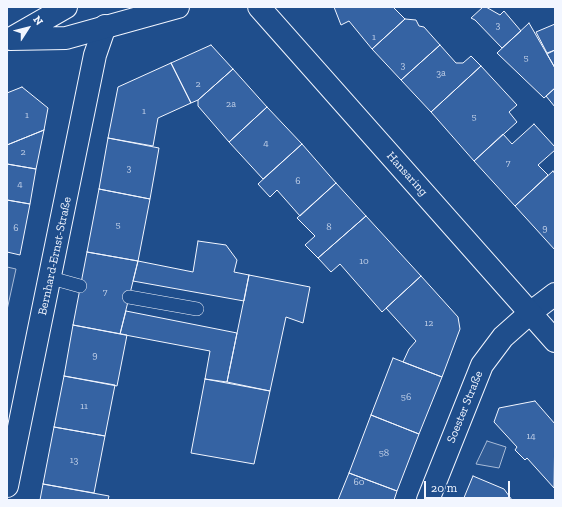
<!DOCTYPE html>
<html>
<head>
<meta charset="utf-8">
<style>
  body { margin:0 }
  #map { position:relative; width:562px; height:507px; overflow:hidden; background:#1f4e8c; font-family:"Zilla Slab",serif }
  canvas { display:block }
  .frame { position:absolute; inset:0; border:8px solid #f2f6ff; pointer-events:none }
  .north { position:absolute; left:8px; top:8px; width:40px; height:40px; -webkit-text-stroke:3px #1f4e8c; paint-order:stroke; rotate:54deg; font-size:11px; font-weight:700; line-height:16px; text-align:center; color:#f2f6ff }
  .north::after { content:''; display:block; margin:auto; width:14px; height:18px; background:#f2f6ff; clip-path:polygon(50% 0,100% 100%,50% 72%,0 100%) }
  .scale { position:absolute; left:424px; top:481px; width:86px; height:18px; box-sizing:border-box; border:2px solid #f2f6ff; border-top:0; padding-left:5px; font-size:12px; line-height:14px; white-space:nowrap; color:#f2f6ff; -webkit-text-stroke:3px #1f4e8c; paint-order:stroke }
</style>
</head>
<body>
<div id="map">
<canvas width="562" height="507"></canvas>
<div class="frame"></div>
<div class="north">N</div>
<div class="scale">20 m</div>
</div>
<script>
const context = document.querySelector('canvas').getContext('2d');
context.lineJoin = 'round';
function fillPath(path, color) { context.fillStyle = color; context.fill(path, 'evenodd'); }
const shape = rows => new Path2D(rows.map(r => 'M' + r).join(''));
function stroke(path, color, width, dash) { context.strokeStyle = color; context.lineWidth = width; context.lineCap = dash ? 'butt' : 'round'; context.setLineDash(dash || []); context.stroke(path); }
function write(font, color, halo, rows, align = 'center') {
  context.font = font + ' "Zilla Slab",serif'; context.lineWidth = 3; context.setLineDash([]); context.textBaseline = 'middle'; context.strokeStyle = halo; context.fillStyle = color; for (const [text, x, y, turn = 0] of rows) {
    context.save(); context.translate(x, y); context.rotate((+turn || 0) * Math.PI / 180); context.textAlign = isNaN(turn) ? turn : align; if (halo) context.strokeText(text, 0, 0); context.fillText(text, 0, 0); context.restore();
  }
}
const parking = shape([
  [7,267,16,269,7,310,7,267],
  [487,441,506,447,499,468,476,464,487,441]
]);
fillPath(parking, '#305b95');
stroke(parking, '#a8bbd7', 1);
const building = shape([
  [334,7,393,7,405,19,372,49,349,21,341,25,334,7],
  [483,7,486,7,500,15,504,11,521,31,502,48,475,20,471,18,483,7],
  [405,19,416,20,419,26,424,27,440,45,401,80,372,49,405,19],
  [529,23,555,68,555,88,544,98,497,53,529,23],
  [555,24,555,50,547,53,536,32,555,24],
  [211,45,233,69,198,100,191,103,171,63,211,45],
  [440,45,456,63,463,63,471,56,481,66,431,112,401,80,440,45],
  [555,50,555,68,547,54,555,50],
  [171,63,191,103,158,118,153,146,108,138,118,87,171,63],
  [481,66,517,105,509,112,517,122,474,161,431,112,481,66],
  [233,69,267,107,229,142,198,106,198,100,233,69],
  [22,87,48,108,44,130,7,145,7,93,22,87],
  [555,88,555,107,546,96,555,88],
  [267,107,302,144,263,179,229,142,267,107],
  [534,124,555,147,555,150,538,165,548,175,515,206,474,161,503,134,512,144,534,124],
  [44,130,36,169,7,164,7,145,44,130],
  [108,138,159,148,150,199,99,189,108,138],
  [302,144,336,183,300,216,277,190,270,197,258,184,302,144],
  [7,164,36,169,30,204,7,200,7,164],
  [553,171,555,174,555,250,515,206,553,171],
  [336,183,366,216,318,258,305,245,315,236,297,218,336,183],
  [99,189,150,199,138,261,87,252,99,189],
  [7,200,30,204,20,255,7,252,7,200],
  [366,216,421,276,382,312,340,264,331,272,318,258,366,216],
  [198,241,226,245,237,260,234,272,249,275,244,301,133,281,138,261,193,272,198,241],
  [87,252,138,261,120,334,73,325,87,252],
  [249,275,310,287,303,323,286,317,270,391,227,382,249,275],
  [421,276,458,317,460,329,442,377,403,362,409,349,416,341,386,308,421,276],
  [126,311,237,333,227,382,205,379,210,351,120,334,126,311],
  [73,325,127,335,117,386,64,376,73,325],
  [393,358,442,377,419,434,371,415,393,358],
  [64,376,115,385,105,436,54,427,64,376],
  [205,379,270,391,254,464,191,453,205,379],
  [535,401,555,424,554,488,527,458,525,460,515,450,517,447,494,422,499,408,535,401],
  [371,415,419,434,397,491,349,473,371,415],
  [54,427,105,436,94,493,43,484,54,427],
  [349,473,397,491,394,500,338,500,349,473],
  [473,476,504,489,512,500,463,500,473,476],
  [43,484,109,496,108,500,40,500,43,484]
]);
fillPath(building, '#3563a3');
stroke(building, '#f2f6ff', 1);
const lane = shape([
  [51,278,80,286],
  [129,297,197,309]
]);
const street = shape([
  [7,486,95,55,105,26],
  [428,500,482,365,503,337,530,313,555,294]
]);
const secondary = shape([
  [259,7,555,341],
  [12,38,66,7],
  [10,39,66,38,178,7]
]);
stroke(lane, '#f2f6ff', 14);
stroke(street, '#f2f6ff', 24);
stroke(secondary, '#f2f6ff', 24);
stroke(lane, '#1f4e8c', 13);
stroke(street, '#1f4e8c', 22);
stroke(secondary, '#1f4e8c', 22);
write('10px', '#c3d1e8', null, [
  ["3",498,25],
  ["1",374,37],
  ["5",526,58],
  ["3",403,65],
  ["3a",441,73],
  ["2",198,84],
  ["2a",231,104],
  ["1",144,111],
  ["1",27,115],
  ["5",474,117],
  ["4",266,143],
  ["2",23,152],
  ["7",508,163],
  ["3",129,168],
  ["6",298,181],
  ["4",20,184],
  ["5",118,225],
  ["8",329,227],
  ["6",16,228],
  ["9",545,228],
  ["10",364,261],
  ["7",105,292],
  ["12",429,323],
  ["9",95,355],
  ["56",406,397],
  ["11",84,406],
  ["14",531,436],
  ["58",384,453],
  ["13",74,460],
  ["60",359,482]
]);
write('12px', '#f2f6ff', '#1f4e8c', [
  ["Hansaring",407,174,48],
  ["Bernhard-Ernst-Straße",55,256,-78],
  ["Soester Straße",465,407,-68]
]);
</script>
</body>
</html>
